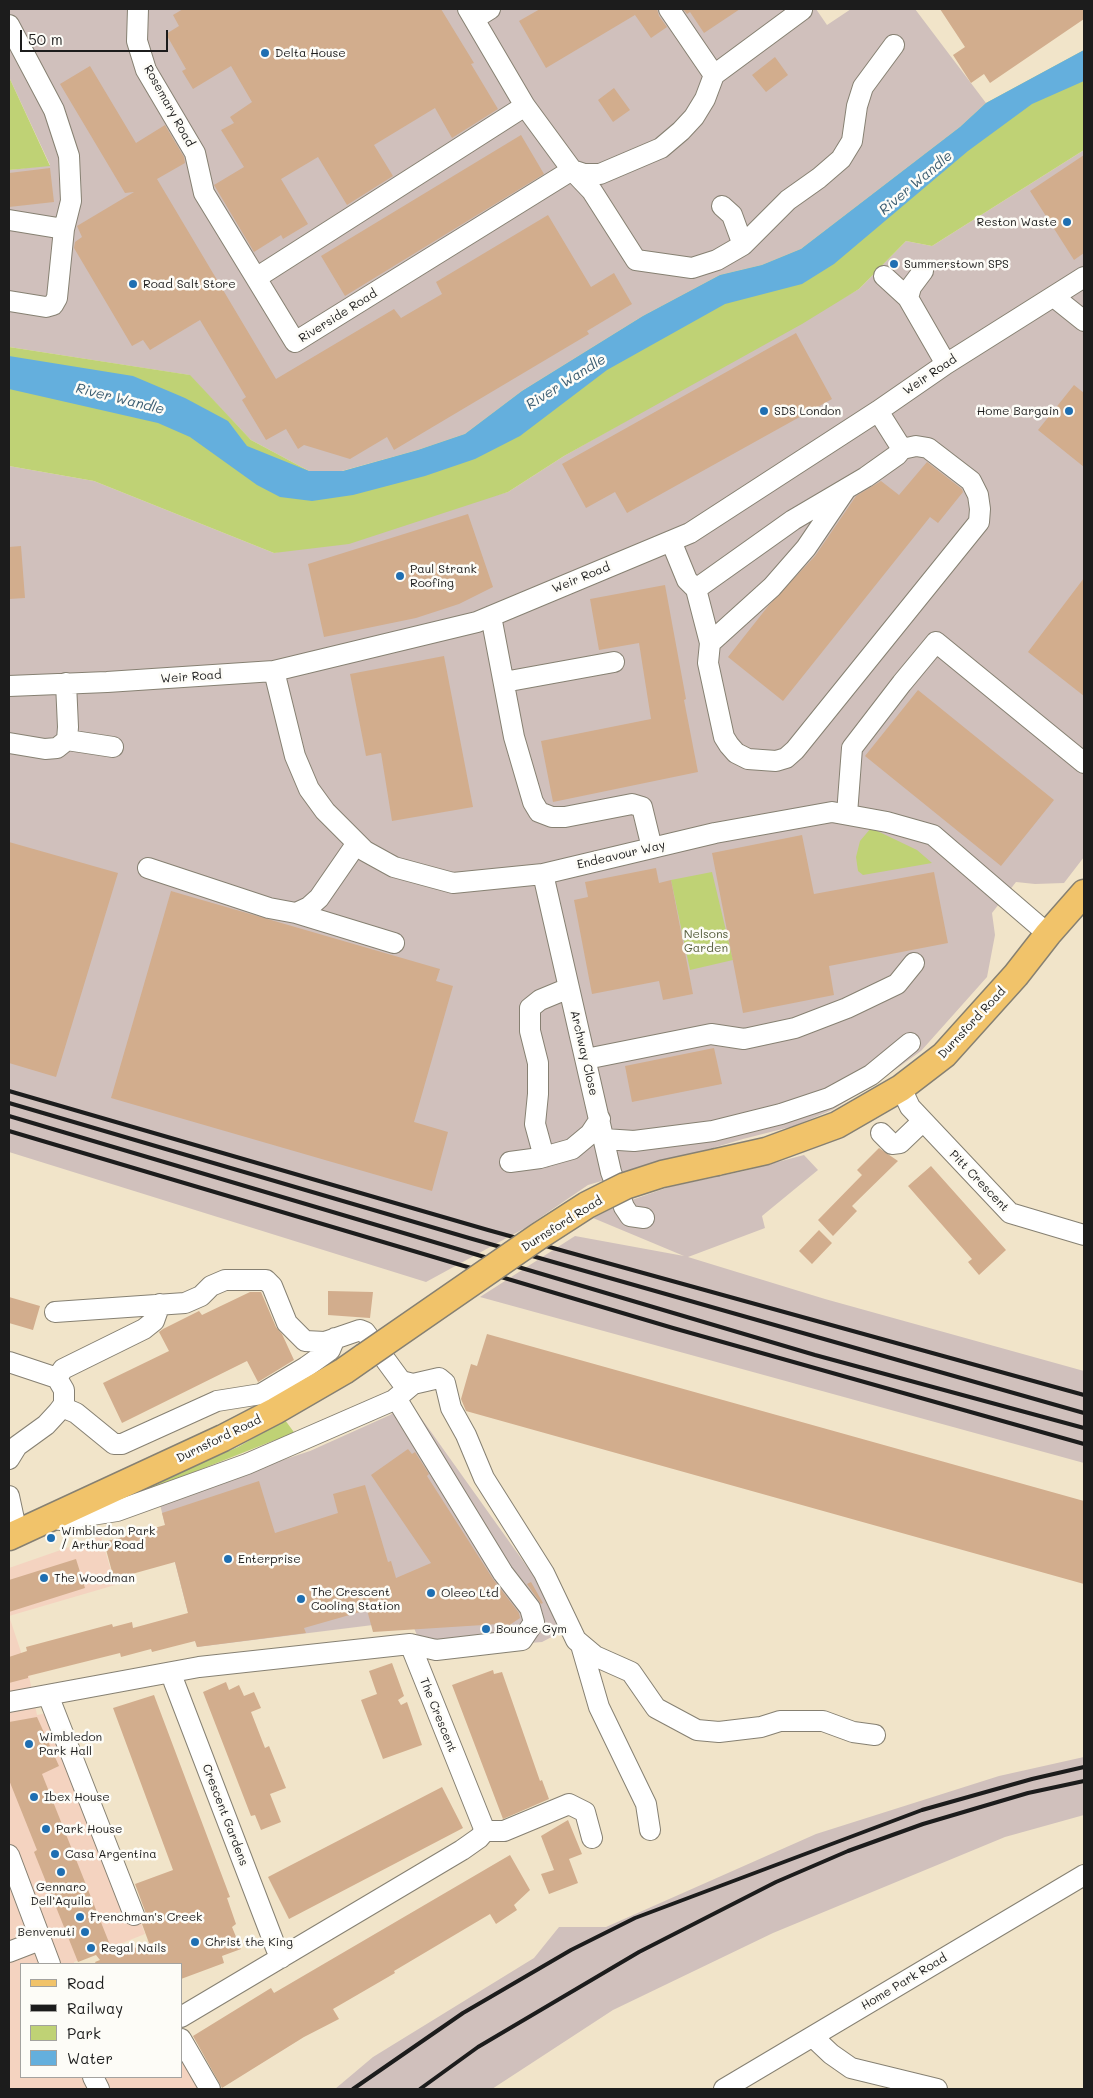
<!DOCTYPE html>
<html>
<head>
<meta charset="utf-8">
<style>
  body { margin:0 }
  #map { position:relative; width:1093px; height:2098px; overflow:hidden; background:#f1e4c9; font-family:Mali,sans-serif }
  canvas { display:block }
  .frame { position:absolute; inset:0; border:10px solid #1c1c1c; pointer-events:none }
  .legend { position:absolute; left:20px; top:1963px; width:162px; height:115px; box-sizing:border-box; background:#fdfcf7; border:1px solid #a3a29f; margin:0; padding:6px 9px; list-style:none; font-size:15px; color:#1c1c1c }
  .legend li { display:flex; align-items:center; gap:10px; height:25px }
  .legend b { width:25px; border:1px solid #a3a29f }
  .scale { position:absolute; left:20px; top:30px; width:148px; height:22px; box-sizing:border-box; border:2px solid #1c1c1c; border-top:0; padding-left:6px; font-size:15px; line-height:18px; white-space:nowrap; color:#1c1c1c; -webkit-text-stroke:4px #fdfcf7; paint-order:stroke }
</style>
</head>
<body>
<div id="map">
<canvas width="1093" height="2098"></canvas>
<div class="frame"></div>
<ul class="legend">
<li><b style="height:6px;background:#f1c36a"></b>Road</li>
<li><b style="height:6px;background:#1c1c1c"></b>Railway</li>
<li><b style="height:14px;background:#bfd275"></b>Park</li>
<li><b style="height:14px;background:#64afdd"></b>Water</li>
</ul>
<div class="scale">50 m</div>
</div>
<script>
const context = document.querySelector('canvas').getContext('2d');
context.lineJoin = 'round';
function fillPath(path, color) { context.fillStyle = color; context.fill(path, 'evenodd'); }
const shape = rows => new Path2D(rows.map(r => 'M' + r).join(''));
function stroke(path, color, width, dash) { context.strokeStyle = color; context.lineWidth = width; context.lineCap = dash ? 'butt' : 'round'; context.setLineDash(dash || []); context.stroke(path); }
function write(font, color, halo, rows, align = 'center') {
  context.font = font + ' Mali,sans-serif'; context.lineWidth = 5; context.setLineDash([]); context.textBaseline = 'middle'; context.strokeStyle = halo; context.fillStyle = color; for (const [text, x, y, turn = 0] of rows) {
    context.save(); context.translate(x, y); context.rotate((+turn || 0) * Math.PI / 180); context.textAlign = isNaN(turn) ? turn : align; if (halo) context.strokeText(text, 0, 0); context.fillText(text, 0, 0); context.restore();
  }
}
fillPath(shape([
  [101,1536,115,1585,9,1616,29,1676,37,1715,60,1711,145,1934,74,1962,74,1964,21,1964,21,2077,181,2077,181,2030,215,2089,9,2089,9,1568]
]), '#f4d3c0');
fillPath(shape([
  [9,9,816,9,827,25,851,9,915,9,986,103,960,127,801,249,762,265,720,275,643,316,522,391,465,434,418,450,342,471,309,471,251,440,189,375,9,347,9,170,50,165,9,77],
  [1084,150,1084,857,1064,883,1035,884,1016,882,992,913,995,935,987,977,921,1051,878,1082,832,1110,794,1126,743,1139,588,1185,525,1228,426,1282,9,1152,9,466,94,481,274,553,508,492,564,456,859,289,906,241,932,246],
  [804,1155,818,1170,762,1216,765,1228,688,1257,825,1299,1084,1371,1084,1463,480,1297,575,1236,684,1256,593,1218,623,1203,669,1187,744,1171],
  [409,1401,533,1575,559,1618,563,1631,542,1642,453,1649,425,1655,414,1628,373,1625,197,1647,159,1501,310,1451,390,1415],
  [1084,1757,1084,1815,1005,1837,773,1933,613,2010,492,2089,335,2089,373,2057,534,1958,559,1927,606,1927,816,1834,999,1776]
]), '#d0c0bc');
fillPath(shape([
  [1084,50,1084,150,932,246,906,241,859,289,802,324,564,456,508,492,349,544,274,553,94,481,9,466,9,347,190,375,251,440,309,471,343,471,418,450,465,434,522,391,643,316,720,275,762,265,801,249,960,127,986,103],
  [9,77,50,166,9,170],
  [871,828,917,850,932,863,863,875,858,871,856,857,860,841],
  [712,872,733,960,690,970,671,880],
  [285,1420,296,1435,275,1440,126,1499,130,1494,238,1447]
]), '#bfd275');
fillPath(shape([
  [1084,50,1084,81,1032,104,968,151,834,264,802,284,725,304,607,370,520,436,475,459,425,476,353,495,312,501,280,497,257,485,190,437,158,423,9,389,9,356,133,376,185,398,228,421,247,446,309,471,343,471,418,450,465,434,522,391,643,316,720,275,762,265,801,249,960,127,986,103]
]), '#64afdd');
fillPath(shape([
  [183,9,441,9,474,63,471,64,498,109,452,138,435,108,374,145,393,176,347,205,318,157,281,179,308,224,283,239,281,235,254,252,214,185,244,167,221,130,234,123,230,117,252,102,231,66,193,89,182,71,186,69,166,34,179,26,173,15],
  [540,9,657,9,659,16,667,27,651,38,635,15,546,68,519,21],
  [683,9,740,9,704,33,690,12,687,14],
  [940,9,1084,9,1084,19,990,83,984,74,971,83,953,55,965,47],
  [775,57,788,75,766,92,752,75],
  [90,66,136,143,165,125,184,157,185,163,157,179,276,379,394,309,401,318,442,294,436,282,548,215,591,287,614,273,632,304,587,331,589,334,394,450,387,437,350,459,304,445,298,449,286,429,266,440,242,400,246,397,200,320,150,350,143,340,132,346,74,248,75,242,82,237,77,226,134,192,125,193,60,84],
  [614,88,630,110,613,122,598,100],
  [521,135,544,174,345,296,321,256],
  [1084,155,1084,253,1074,260,1030,191],
  [50,168,54,202,9,207,9,173],
  [796,333,832,399,627,513,615,492,586,508,562,464],
  [1074,385,1084,393,1084,467,1038,430],
  [927,462,962,489,963,492,938,523,930,517,783,701,728,657,769,605,815,556,856,496,881,481,899,495],
  [468,514,493,587,459,604,416,618,324,637,308,564],
  [21,546,25,598,9,599,9,547],
  [1084,578,1084,696,1028,652],
  [665,585,686,699,684,700,698,772,553,802,541,741,651,719,639,643,599,650,590,599],
  [444,656,473,807,392,821,381,753,366,756,350,674],
  [918,690,1054,800,1001,866,865,756],
  [802,835,814,894,934,872,948,943,829,966,834,995,743,1013,712,853],
  [9,842,118,873,56,1077,9,1063],
  [656,868,659,883,671,880,693,994,663,1000,659,981,592,994,574,900,588,897,585,882],
  [171,891,440,969,436,981,453,986,414,1122,448,1132,432,1191,111,1098],
  [714,1048,722,1084,632,1102,625,1066],
  [879,1148,898,1161,852,1206,857,1211,833,1236,818,1220,862,1175,857,1170],
  [931,1166,1006,1250,979,1275,968,1262,972,1259,908,1186],
  [819,1230,832,1243,812,1264,799,1251],
  [328,1291,373,1292,370,1318,328,1315],
  [250,1292,261,1292,276,1327,282,1334,294,1360,258,1382,247,1361,122,1423,103,1383,169,1351,159,1332,163,1329,199,1311,202,1315],
  [9,1297,40,1306,33,1330,9,1323],
  [487,1334,1084,1501,1084,1584,466,1411,461,1399,471,1364,477,1366],
  [408,1449,412,1454,415,1452,429,1474,427,1476,493,1579,519,1613,520,1618,502,1630,500,1631,499,1624,373,1632,367,1610,304,1628,306,1633,197,1647,195,1641,152,1652,151,1649,121,1657,120,1653,28,1676,28,1678,9,1683,9,1657,27,1651,26,1647,112,1624,113,1627,132,1622,133,1628,188,1613,175,1562,114,1579,104,1542,165,1525,162,1513,259,1481,275,1533,338,1513,333,1494,365,1485,388,1562,391,1561,396,1578,431,1563,371,1475],
  [76,1559,85,1588,9,1612,9,1580],
  [531,1582,543,1603,541,1604,527,1584],
  [392,1663,404,1696,398,1700,401,1705,407,1702,422,1745,383,1759,361,1700,377,1694,369,1671],
  [493,1670,494,1674,502,1672,540,1781,542,1780,549,1799,503,1819,452,1685],
  [226,1682,229,1690,239,1685,244,1696,254,1692,261,1708,251,1712,265,1748,269,1746,286,1788,270,1794,281,1822,261,1830,255,1815,251,1816,203,1692],
  [154,1695,230,1897,227,1898,236,1924,232,1927,241,1949,222,1956,224,1963,181,1979,181,1964,96,1964,95,1962,100,1960,96,1955,78,1962,34,1852,37,1850,9,1780,9,1722,37,1717,59,1766,42,1774,114,1955,149,1943,142,1924,146,1917,145,1911,135,1884,173,1870,113,1708],
  [442,1787,463,1828,289,1919,268,1877],
  [568,1820,582,1854,569,1859,578,1883,549,1894,541,1874,554,1870,541,1836],
  [510,1855,530,1890,514,1905,517,1910,496,1924,490,1914,394,1971,395,1973,333,2009,339,2019,304,2037,222,2088,193,2036,271,1988,274,1993]
]), '#d2ad8d');
const minor = shape([
  [138,9,137,41,146,70,195,153,204,193,256,278],
  [468,9,525,106,572,170,295,342,256,278,525,106],
  [669,9,714,75],
  [474,19,490,9],
  [9,25,54,110,69,156,71,201,64,229,57,298,53,305,46,307,9,301],
  [572,170,592,191,636,260,692,268,717,260,743,245,788,200,819,178,841,159,852,141,857,106,863,87,894,45],
  [572,170,584,174,600,174,661,148,681,131,694,117,705,99,714,75,802,10],
  [722,206,732,215,743,245],
  [9,220,64,229],
  [923,271,911,287,908,298,946,364],
  [884,276,908,298],
  [1054,297,1084,321],
  [846,489,806,548,772,587,710,643,708,663,724,737,729,745,736,753,748,759,776,761,786,758,795,750,979,522,980,509,978,495,971,481,928,448,916,446,902,449],
  [671,541,687,580,696,589,793,520,866,477,897,455,902,449,878,411],
  [696,589,710,643],
  [491,616,514,737,533,802,539,812,552,817,565,817,632,804,642,807,652,848],
  [274,671,295,756,309,789,325,811,365,851,394,867,453,883,543,874,715,833,832,812,887,822,933,835,1048,934],
  [504,682,614,662],
  [9,686,107,682,274,671,477,622,690,533,878,411,946,364,1084,277],
  [67,740,113,747],
  [9,743,45,749,57,748,67,740,68,727,66,683],
  [847,814,852,748,902,683,936,642,1084,763],
  [148,868,269,908,296,913,309,907,319,898,357,843],
  [543,874,611,1172,624,1207,630,1216,644,1218],
  [296,913,394,943],
  [586,1059,711,1034,744,1039,795,1028,847,1008,897,984,914,963],
  [901,1088,910,1107,1010,1213,1084,1235],
  [881,1133,892,1144,900,1143,923,1121],
  [604,1139,634,1141,713,1131,781,1114,829,1098,871,1075,910,1043],
  [544,1157,535,1124,538,1094,538,1063,530,1031,530,1008,540,1000,569,988],
  [510,1162,540,1158,572,1149,590,1134,600,1119],
  [55,1312,185,1303,201,1296,211,1286,225,1280,266,1280,272,1286,287,1323,305,1341,325,1342,360,1330,365,1332,401,1381,413,1384],
  [9,1362,57,1378,64,1390,64,1404,58,1412,46,1425,17,1446,9,1459],
  [57,1378,63,1369,144,1329,154,1321,160,1304],
  [394,1400,399,1403,503,1573,530,1608,534,1622,522,1640,436,1650,410,1644],
  [62,1407,76,1413,114,1444,122,1444,217,1401,261,1394,306,1367,330,1350,335,1338],
  [9,1496,17,1533],
  [60,1520,117,1511,247,1464,394,1400,413,1384,439,1378,445,1383,451,1408,466,1435,484,1478,544,1573,576,1640,595,1656,631,1672,656,1708,697,1730,719,1732,761,1727,780,1721,823,1721,853,1732,875,1735],
  [581,1645,599,1707,646,1804,650,1830],
  [173,1672,174,1682,276,1948,281,1958],
  [48,1695,134,1915],
  [9,1702,199,1667,410,1644,485,1831,479,1838,462,1850,181,2017],
  [485,1831,504,1831,569,1804,585,1812,592,1838],
  [9,1855,50,1964],
  [9,1952,40,1940],
  [813,2037,831,2054,851,2068,937,2089],
  [181,2039,210,2089],
  [93,2077,99,2089],
  [724,2089,1084,1875]
]);
const major = shape([
  [717,1162,766,1151,837,1125,901,1088,944,1055,1016,975,1048,934,1084,893],
  [9,1537,223,1438,275,1411,344,1371,364,1357]
]);
stroke(minor, '#868072', 22);
stroke(major, '#868072', 29);
stroke(minor, '#fff', 20);
stroke(major, '#f1c36a', 26);
stroke(shape([
  [9,1091,488,1230,1084,1395],
  [9,1103,469,1238,1084,1413],
  [9,1116,815,1355,1084,1428],
  [9,1131,673,1328,1084,1444],
  [353,2089,463,2013,571,1950,635,1918,922,1810,1032,1779,1084,1767],
  [420,2089,478,2047,639,1952,776,1882,848,1851,923,1824,1028,1793,1084,1781]
]), '#1c1c1c', 4);
const majorBridge = shape([
  [364,1357,539,1236,587,1205,625,1186,662,1174,717,1162]
]);
stroke(majorBridge, '#868072', 29, []);
stroke(majorBridge, '#f1c36a', 26);
for (const [x, y, r, color] of [
  [265,53,5,"#1f6fb2"],
  [1067,222,5,"#1f6fb2"],
  [894,264,5,"#1f6fb2"],
  [133,284,5,"#1f6fb2"],
  [764,411,5,"#1f6fb2"],
  [1069,411,5,"#1f6fb2"],
  [400,576,5,"#1f6fb2"],
  [51,1538,5,"#1f6fb2"],
  [228,1559,5,"#1f6fb2"],
  [44,1578,5,"#1f6fb2"],
  [431,1593,5,"#1f6fb2"],
  [301,1599,5,"#1f6fb2"],
  [486,1629,5,"#1f6fb2"],
  [29,1744,5,"#1f6fb2"],
  [34,1797,5,"#1f6fb2"],
  [46,1829,5,"#1f6fb2"],
  [55,1854,5,"#1f6fb2"],
  [61,1872,5,"#1f6fb2"],
  [80,1917,5,"#1f6fb2"],
  [85,1932,5,"#1f6fb2"],
  [195,1942,5,"#1f6fb2"],
  [91,1948,5,"#1f6fb2"]
]) { const dot = new Path2D(); dot.arc(x, y, r, 0, 2 * Math.PI); context.fillStyle = color; context.fill(dot); stroke(dot, '#fdfcf7', 2); }
write('12px', '#1c1c1c', '#fdfcf7', [
  ["Delta House",275,53],
  ["Reston Waste",1057,222,"right"],
  ["Summerstown SPS",904,264],
  ["Road Salt Store",143,284],
  ["SDS London",774,411],
  ["Home Bargain",1059,411,"right"],
  ["Paul Strank",410,569],
  ["Roofing",410,583],
  ["Wimbledon Park",61,1531],
  ["/ Arthur Road",61,1545],
  ["Enterprise",238,1559],
  ["The Woodman",54,1578],
  ["The Crescent",311,1592],
  ["Cooling Station",311,1606],
  ["Oleeo Ltd",441,1593],
  ["Bounce Gym",496,1629],
  ["Wimbledon",39,1737],
  ["Park Hall",39,1751],
  ["Ibex House",44,1797],
  ["Park House",56,1829],
  ["Casa Argentina",65,1854],
  ["Gennaro",61,1887,"center"],
  ["Dell'Aquila",61,1901,"center"],
  ["Frenchman's Creek",90,1917],
  ["Benvenuti",75,1932,"right"],
  ["Christ the King",205,1942],
  ["Regal Nails",101,1948]
], 'left');
write('12px', '#1c1c1c', '#fdfcf7', [
  ["Rosemary Road",169,106,61],
  ["Riverside Road",338,316,-32],
  ["Weir Road",930,375,-34],
  ["Weir Road",581,578,-22],
  ["Weir Road",191,677,-4],
  ["Endeavour Way",621,855,-13],
  ["Durnsford Road",972,1023,-47],
  ["Archway Close",584,1053,77],
  ["Pitt Crescent",979,1181,46],
  ["Durnsford Road",562,1224,-32],
  ["Durnsford Road",219,1439,-26],
  ["The Crescent",438,1715,68],
  ["Crescent Gardens",225,1815,69],
  ["Home Park Road",904,1982,-31]
]);
write('12px', '#555c3b', '#fdfcf7', [
  ["Nelsons",706,934],
  ["Garden",706,948]
]);
write('italic 14px', '#3c5e73', '#fdfcf7', [
  ["River Wandle",916,183,-40],
  ["River Wandle",566,382,-32],
  ["River Wandle",120,399,14]
]);
</script>
</body>
</html>
